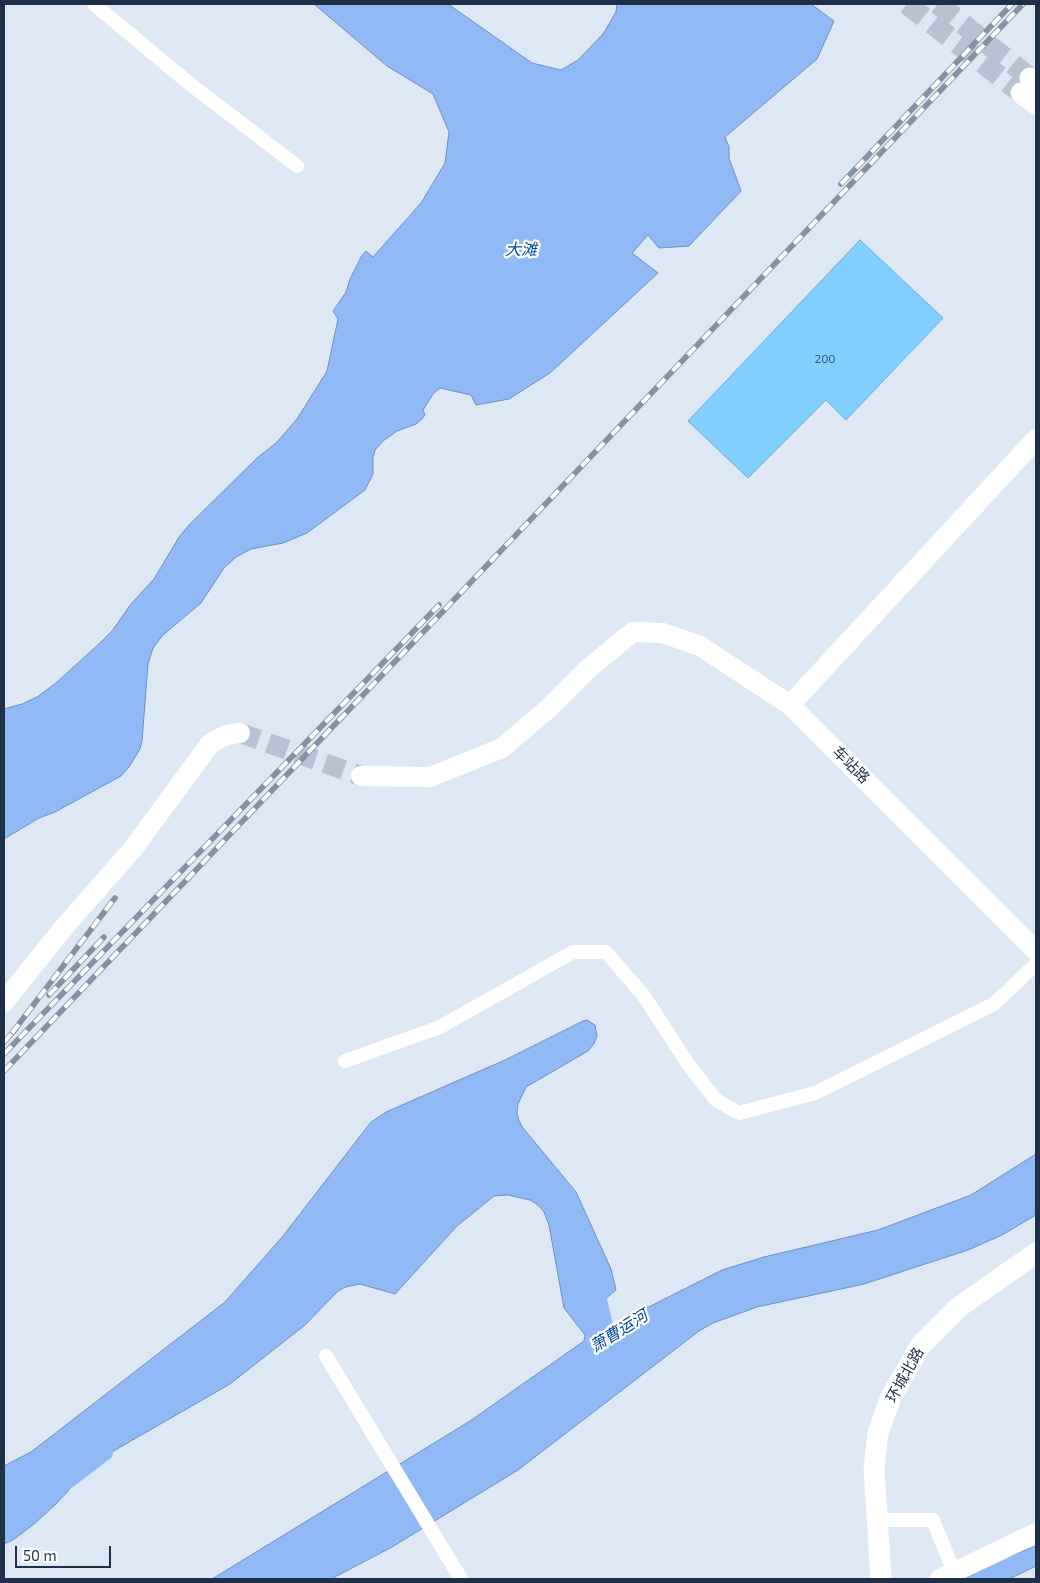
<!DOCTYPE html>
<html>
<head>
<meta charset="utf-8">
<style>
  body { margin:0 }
  #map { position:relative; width:1040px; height:1583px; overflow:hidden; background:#dee7f4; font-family:"Exo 2",sans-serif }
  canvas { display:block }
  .frame { position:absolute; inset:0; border:5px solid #1e2f48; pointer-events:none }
  .scale { position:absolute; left:15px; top:1546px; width:96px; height:22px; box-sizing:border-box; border:2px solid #1e2f48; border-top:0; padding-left:6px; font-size:15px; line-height:18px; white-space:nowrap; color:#1e2f48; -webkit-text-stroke:4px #fff; paint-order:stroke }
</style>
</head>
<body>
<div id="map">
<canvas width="1040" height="1583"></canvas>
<div class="frame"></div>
<div class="scale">50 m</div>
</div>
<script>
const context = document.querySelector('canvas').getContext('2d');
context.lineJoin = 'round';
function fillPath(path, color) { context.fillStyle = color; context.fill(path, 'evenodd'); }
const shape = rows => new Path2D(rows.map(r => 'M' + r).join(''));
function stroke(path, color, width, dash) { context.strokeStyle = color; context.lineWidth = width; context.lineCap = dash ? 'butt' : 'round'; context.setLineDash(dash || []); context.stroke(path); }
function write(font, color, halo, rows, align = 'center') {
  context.font = font + ' "Exo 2","Noto Sans SC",sans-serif'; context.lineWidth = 4.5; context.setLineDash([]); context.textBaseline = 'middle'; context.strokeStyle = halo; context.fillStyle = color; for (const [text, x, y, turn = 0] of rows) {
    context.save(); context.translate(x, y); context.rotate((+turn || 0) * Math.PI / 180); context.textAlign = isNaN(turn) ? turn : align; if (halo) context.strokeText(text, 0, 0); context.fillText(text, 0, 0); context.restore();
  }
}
const water = shape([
  [314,4,448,4,532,63,561,70,578,60,603,34,616,12,617,4,811,4,834,21,817,59,725,137,729,147,729,158,741,191,689,246,659,248,648,235,632,253,658,273,550,373,509,399,476,405,471,395,440,388,433,394,423,410,425,415,422,419,416,424,397,431,383,441,375,450,373,458,373,474,365,490,307,533,283,543,251,549,236,557,224,568,201,603,163,635,153,648,148,664,142,741,140,749,129,767,121,776,55,812,39,818,4,839,4,709,22,704,37,697,56,683,101,642,112,631,131,604,154,579,179,537,189,525,257,458,276,443,297,419,327,371,338,319,333,311,346,292,350,279,361,257,366,251,373,257,421,203,445,163,449,132,433,94,387,66,314,4],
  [587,1020,595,1025,597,1036,594,1044,588,1051,526,1087,518,1104,517,1113,519,1121,523,1128,576,1192,611,1269,616,1290,598,1305,599,1314,605,1329,722,1270,764,1257,878,1230,971,1195,1036,1154,1036,1215,1002,1235,968,1250,864,1284,757,1307,713,1323,699,1331,518,1470,392,1547,331,1579,212,1579,470,1421,584,1341,585,1335,564,1308,549,1225,544,1212,538,1205,530,1200,508,1195,494,1196,457,1226,395,1294,360,1284,345,1287,337,1292,305,1325,230,1384,84,1468,68,1491,55,1505,34,1524,13,1540,4,1544,4,1466,31,1452,225,1302,283,1236,371,1122,386,1112,505,1060,583,1021,587,1020],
  [1036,1546,1036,1566,1009,1579,964,1579,1007,1557,1036,1546]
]);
fillPath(water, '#90b9f6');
stroke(water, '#6e90c2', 1);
stroke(shape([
  [596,1284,611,1346],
  [68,1482,106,1453]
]), '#90b9f6', 14);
const building = shape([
  [860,240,943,318,846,420,826,400,748,478,688,421,860,240]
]);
fillPath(building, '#82cefe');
stroke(building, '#64afde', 1);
stroke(shape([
  [240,733,361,776]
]), '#b8c2d2', 20, [20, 10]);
stroke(shape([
  [907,4,1021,93],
  [938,4,1030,78]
]), '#b8c2d2', 21, [21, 11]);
stroke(shape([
  [94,4,190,84,297,166],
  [345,1061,440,1027,573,952,606,952,644,996,688,1064,716,1100,739,1113,815,1093,994,1004,1036,964],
  [326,1356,461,1579],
  [888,1520,933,1520,954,1572]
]), '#fff', 14);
stroke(shape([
  [790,705,1036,439],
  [361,776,430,777,502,748,549,708,589,668,633,632,663,633,700,646,790,705,1036,951],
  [4,1002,65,926,132,850,210,744,226,735,240,733],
  [940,1579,1036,1533]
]), '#fff', 20);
stroke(shape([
  [1030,78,1036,83],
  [1021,93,1036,104],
  [881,1579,874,1469,878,1433,891,1397,921,1345,959,1307,1036,1253]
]), '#fff', 21);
const rail = shape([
  [841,184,1012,4],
  [49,995,104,937],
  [12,1033,115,898],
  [4,1042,16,1029],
  [4,1054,439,605],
  [4,1071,1023,4]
]);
stroke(rail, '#8592a4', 5.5);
stroke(rail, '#fff', 4, [11]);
write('12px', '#375776', null, [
  ["200",825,359]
]);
write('15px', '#1e2f48', '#fff', [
  ["车站路",851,765,45],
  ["环城北路",905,1375,-61]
]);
write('italic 16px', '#03499f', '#fff', [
  ["大滩",521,250],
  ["萧曹运河",619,1331,-32]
]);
</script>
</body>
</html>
